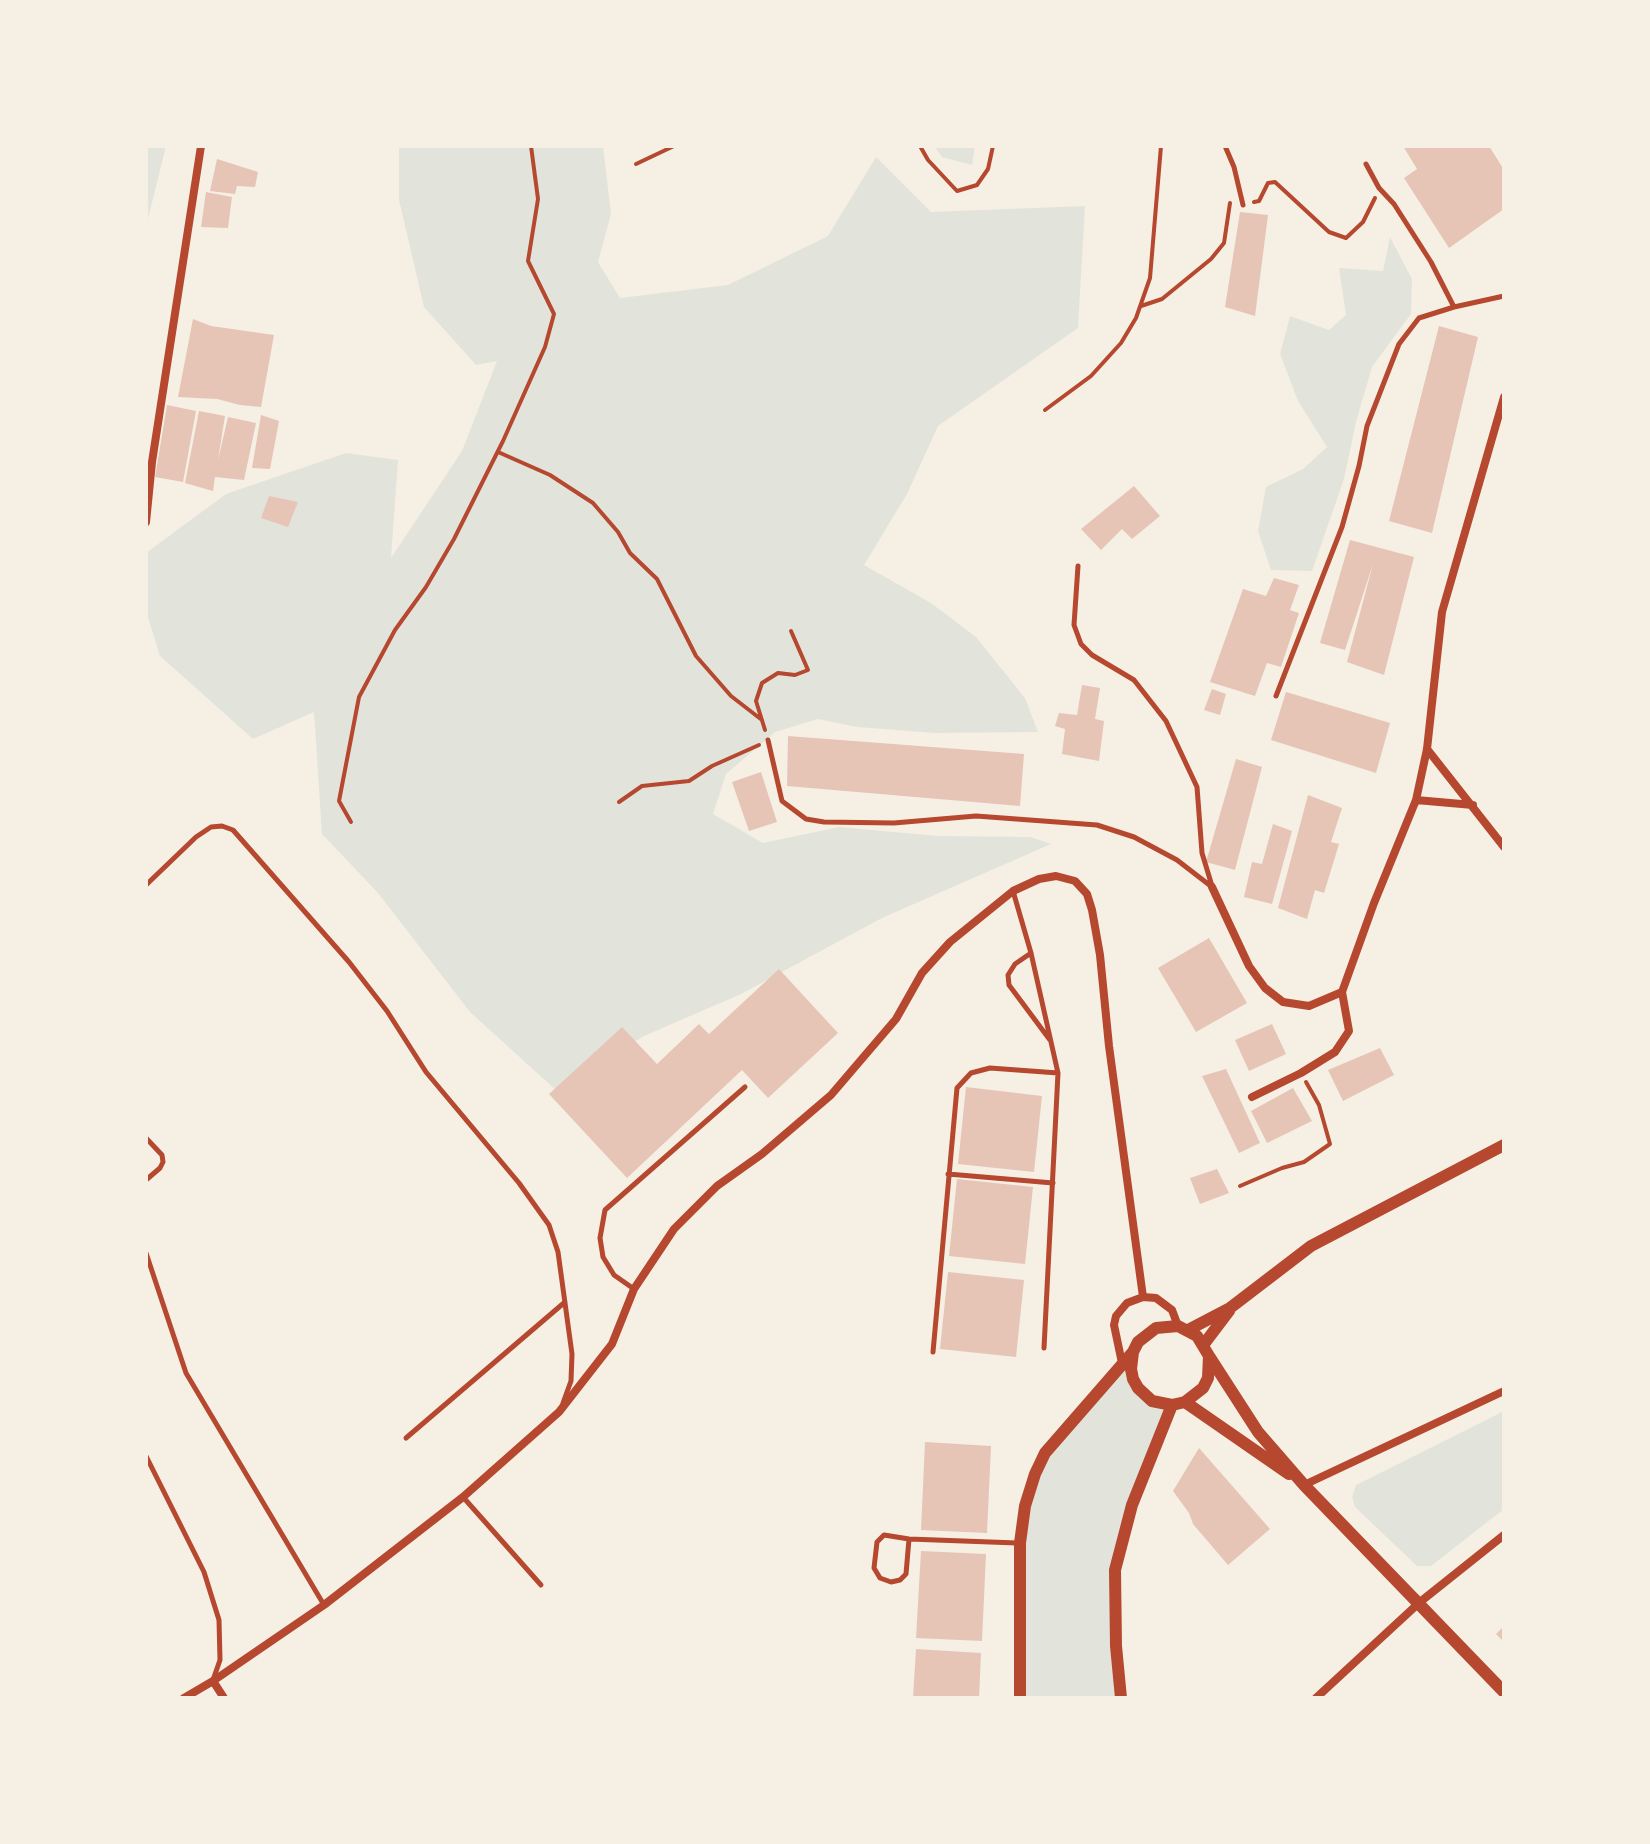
<!DOCTYPE html>
<html>
<head>
<meta charset="utf-8">
<style>
  body { margin:0 }
  #map { position:relative; width:1650px; height:1844px; overflow:hidden; background:#f6efe4; font-family:Figtree,sans-serif }
  canvas { display:block }
  .frame { position:absolute; inset:0; border:148px solid #f6efe4; pointer-events:none }
</style>
</head>
<body>
<div id="map">
<canvas width="1650" height="1844"></canvas>
<div class="frame"></div>
</div>
<script>
const context = document.querySelector('canvas').getContext('2d');
context.lineJoin = 'round';
function fillPath(path, color) { context.fillStyle = color; context.fill(path, 'evenodd'); }
const shape = rows => new Path2D(rows.map(r => 'M' + r).join(''));
function stroke(path, color, width, dash) { context.strokeStyle = color; context.lineWidth = width; context.lineCap = dash ? 'butt' : 'round'; context.setLineDash(dash || []); context.stroke(path); }
fillPath(shape([
  [146,146,166,146,146,227],
  [399,146,603,146,611,214,598,262,620,298,728,285,828,236,876,157,931,212,1085,206,1078,328,938,426,907,494,864,565,931,603,976,637,1025,698,1038,732,934,733,857,727,818,719,775,732,726,774,713,814,763,843,839,827,938,836,1031,837,1051,844,882,918,741,994,644,1036,557,1091,470,1012,378,893,322,834,314,712,253,739,160,656,146,611,146,553,226,494,346,453,398,460,391,558,462,451,497,361,476,365,424,307,399,200],
  [934,146,975,146,972,165,942,157],
  [1390,237,1412,279,1411,314,1372,367,1356,422,1344,479,1312,571,1271,570,1258,531,1266,487,1303,469,1327,447,1298,401,1280,354,1290,316,1329,330,1346,315,1339,268,1383,271],
  [1133,1352,1138,1388,1172,1405,1115,1570,1122,1698,1020,1698,1020,1543,1033,1482,1065,1428],
  [1504,1411,1504,1509,1431,1566,1417,1566,1355,1507,1352,1497,1356,1485]
]), '#e2e4dc');
fillPath(shape([
  [1403,146,1489,146,1504,170,1504,209,1449,248,1404,178,1417,169],
  [217,159,258,172,255,187,237,186,235,194,210,191],
  [206,192,232,197,228,228,201,227],
  [1240,212,1268,215,1255,316,1225,307],
  [193,319,211,326,274,335,261,407,240,405,217,399,178,397],
  [1439,326,1478,337,1432,533,1389,521],
  [167,405,196,411,183,482,155,477],
  [199,411,225,416,218,460,228,417,256,423,244,480,215,477,213,491,185,483],
  [261,415,279,421,270,469,252,468],
  [1134,486,1160,516,1132,539,1122,529,1101,550,1081,529],
  [269,496,298,502,288,527,261,518],
  [1350,540,1414,557,1384,675,1347,662,1373,564,1345,650,1320,643],
  [1274,578,1299,585,1290,610,1299,613,1281,667,1267,663,1255,696,1210,682,1243,589,1266,596],
  [1082,685,1100,688,1095,719,1104,721,1099,761,1062,754,1065,729,1055,726,1059,713,1077,715],
  [1212,689,1226,694,1220,715,1204,710],
  [1286,692,1390,723,1376,773,1271,740],
  [788,736,1024,754,1020,806,787,786],
  [1236,759,1262,767,1235,870,1206,862],
  [761,772,777,822,749,831,732,782],
  [1308,795,1342,808,1331,842,1339,844,1324,893,1315,890,1307,919,1278,908],
  [1273,824,1292,831,1272,904,1244,897,1252,862,1262,864],
  [1209,938,1247,1003,1196,1032,1158,968],
  [779,969,838,1033,768,1098,742,1070,627,1178,549,1094,622,1027,657,1064,699,1024,709,1034],
  [1272,1024,1286,1054,1249,1071,1235,1040],
  [1380,1048,1394,1075,1343,1101,1328,1070],
  [1226,1069,1260,1143,1239,1153,1202,1076],
  [966,1087,1042,1096,1034,1172,958,1164],
  [1293,1088,1312,1121,1267,1143,1251,1111],
  [1217,1169,1229,1193,1200,1204,1190,1178],
  [957,1179,1033,1187,1025,1264,949,1256],
  [948,1272,1024,1280,1016,1357,940,1349],
  [925,1442,991,1446,987,1533,921,1530],
  [1199,1448,1270,1529,1228,1565,1193,1524,1189,1513,1173,1491],
  [921,1551,986,1554,982,1641,916,1638],
  [1504,1626,1504,1642,1496,1634],
  [916,1649,981,1653,979,1698,913,1698]
]), '#e6c5b7');
stroke(shape([
  [920,146,928,160,957,191,977,185,988,169,993,146],
  [636,164,674,146],
  [1254,202,1259,201,1268,183,1275,182,1329,232,1346,238,1363,222,1375,198],
  [1141,306,1162,299,1211,259,1224,243,1230,203],
  [1045,410,1091,376,1121,343,1136,318,1150,278,1161,146],
  [498,452,550,475,593,503,618,532,630,553,657,579,696,656,731,696,762,720],
  [765,730,756,701,762,683,778,673,795,675,808,670,791,631],
  [619,802,642,786,689,781,712,766,759,745],
  [351,822,339,801,359,697,395,630,426,587,454,539,503,441,545,347,554,314,528,261,538,199,531,146],
  [1240,1186,1282,1168,1304,1162,1330,1144,1319,1105,1306,1082]
]), '#b5482f', 4);
stroke(shape([
  [1225,146,1234,167,1243,205],
  [1366,164,1379,188,1394,204,1431,262,1454,307,1504,296],
  [1078,566,1074,625,1081,644,1092,655,1134,680,1166,721,1197,787,1202,853,1212,886],
  [1276,696,1342,527,1359,466,1367,426,1399,344,1419,318,1454,307],
  [768,740,782,801,806,819,824,822,894,823,976,816,1097,825,1134,837,1177,860,1212,887],
  [146,885,196,837,211,827,222,826,233,830,349,962,387,1011,426,1072,519,1183,549,1225,558,1252,572,1354,571,1381,563,1403],
  [1013,891,1031,953,1058,1073,1044,1348],
  [1031,953,1015,964,1008,975,1009,985,1050,1040],
  [146,1138,162,1155,163,1162,160,1168,146,1180],
  [948,1174,1053,1183],
  [146,1253,186,1373,324,1605],
  [634,1289,614,1275,603,1257,600,1238,605,1210,745,1087],
  [933,1352,957,1088,971,1073,990,1068,1058,1073],
  [406,1438,565,1302],
  [146,1456,204,1572,219,1620,220,1660,213,1680],
  [463,1497,541,1585],
  [909,1539,906,1574,900,1580,891,1582,880,1578,874,1568,877,1542,884,1535,909,1539,1017,1543]
]), '#b5482f', 5);
stroke(shape([
  [146,522,152,462,201,146],
  [1427,749,1504,847],
  [1416,800,1473,805],
  [1212,887,1249,966,1265,988,1283,1002,1309,1006,1342,992,1374,903,1416,800,1427,749,1442,612,1504,397],
  [1252,1097,1301,1073,1335,1052,1349,1031,1342,992],
  [1122,1363,1114,1325,1116,1316,1127,1303,1143,1297,1156,1298,1172,1310,1178,1326],
  [1304,1485,1504,1391],
  [213,1681,224,1698],
  [184,1698,213,1681,324,1605,463,1497,559,1412,612,1344,634,1289,674,1229,717,1186,762,1154,831,1095,896,1019,922,973,950,942,1013,891,1039,879,1056,876,1075,881,1087,894,1092,910,1100,955,1109,1046,1143,1297],
  [1316,1698,1420,1602,1504,1535]
]), '#b5482f', 8);
stroke(shape([
  [1188,1330,1230,1308,1311,1246,1504,1145],
  [1204,1344,1229,1311],
  [1209,1356,1258,1432,1304,1485,1504,1692],
  [1185,1402,1289,1474],
  [1020,1698,1020,1543,1025,1506,1035,1474,1045,1453,1133,1352,1138,1342,1156,1328,1178,1326,1197,1336,1209,1356,1208,1378,1203,1388,1185,1402,1172,1405,1152,1401,1138,1388,1133,1379,1131,1369,1133,1352],
  [1121,1698,1116,1646,1115,1570,1132,1505,1172,1405]
]), '#b5482f', 12);
</script>
</body>
</html>
